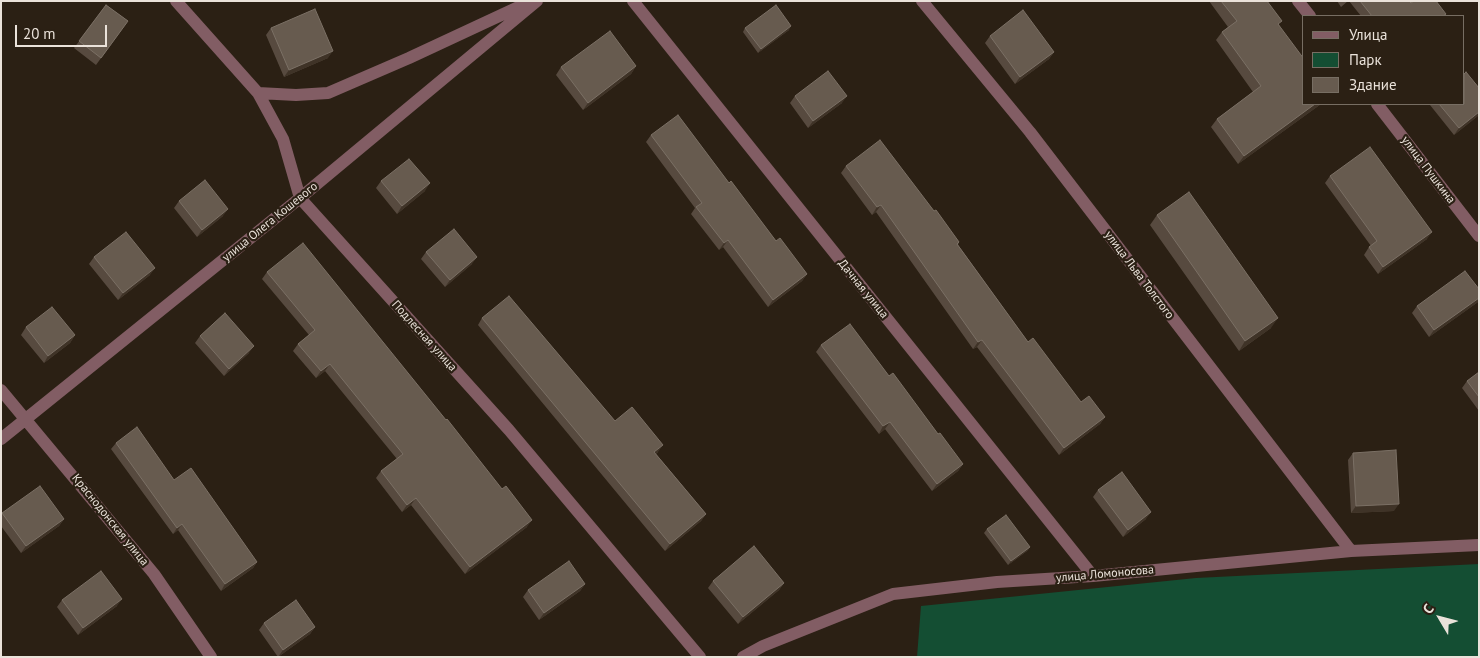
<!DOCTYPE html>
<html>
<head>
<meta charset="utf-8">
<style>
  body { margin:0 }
  #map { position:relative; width:1480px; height:658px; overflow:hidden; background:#2b2014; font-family:"PT Sans",sans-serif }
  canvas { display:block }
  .frame { position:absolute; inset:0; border:2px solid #eae2da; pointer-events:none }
  .legend { position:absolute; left:1302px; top:15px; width:162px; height:90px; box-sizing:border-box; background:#2b2014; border:1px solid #776e63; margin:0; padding:6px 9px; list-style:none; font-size:15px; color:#eae2da }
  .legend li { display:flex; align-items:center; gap:10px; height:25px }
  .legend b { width:25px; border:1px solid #776e63 }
  .north { position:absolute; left:1415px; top:593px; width:50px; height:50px; -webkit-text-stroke:4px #2b2014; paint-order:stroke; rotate:307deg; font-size:14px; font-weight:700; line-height:20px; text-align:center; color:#eae2da }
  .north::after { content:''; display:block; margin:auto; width:18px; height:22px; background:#eae2da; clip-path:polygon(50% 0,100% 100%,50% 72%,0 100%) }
  .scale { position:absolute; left:15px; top:25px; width:92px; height:22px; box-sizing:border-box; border:2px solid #eae2da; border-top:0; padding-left:6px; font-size:15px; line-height:18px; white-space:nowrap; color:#eae2da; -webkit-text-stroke:4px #2b2014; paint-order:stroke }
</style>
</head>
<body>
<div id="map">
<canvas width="1480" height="658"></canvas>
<div class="frame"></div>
<ul class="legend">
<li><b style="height:6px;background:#825d64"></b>Улица</li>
<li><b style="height:14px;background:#144e33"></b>Парк</li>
<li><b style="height:14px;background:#675b4f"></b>Здание</li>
</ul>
<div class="north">С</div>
<div class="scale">20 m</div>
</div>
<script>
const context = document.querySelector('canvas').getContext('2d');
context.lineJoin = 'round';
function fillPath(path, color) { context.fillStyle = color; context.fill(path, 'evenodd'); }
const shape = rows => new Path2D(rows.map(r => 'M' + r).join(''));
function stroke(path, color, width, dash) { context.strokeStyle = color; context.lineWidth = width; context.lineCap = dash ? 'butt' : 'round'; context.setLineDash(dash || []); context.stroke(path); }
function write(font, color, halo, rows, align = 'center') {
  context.font = font + ' "PT Sans",sans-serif'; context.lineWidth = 4.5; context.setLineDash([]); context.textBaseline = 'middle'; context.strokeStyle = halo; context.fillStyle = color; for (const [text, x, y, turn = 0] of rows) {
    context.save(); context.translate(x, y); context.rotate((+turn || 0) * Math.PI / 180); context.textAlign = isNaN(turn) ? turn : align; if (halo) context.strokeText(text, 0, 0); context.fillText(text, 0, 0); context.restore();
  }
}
fillPath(shape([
  [1479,564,1479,657,917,657,921,606,1196,578]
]), '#144e33');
stroke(shape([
  [176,1,258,93,283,139,300,198,509,430,700,657],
  [633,1,1093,576],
  [922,1,1030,132,1351,551],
  [1298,1,1310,16],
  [258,93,296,95,328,93,409,58,527,3],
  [1377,104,1479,236],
  [1,390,154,574,211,657],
  [1,439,300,198,537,1],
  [743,657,763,646,893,594,997,582,1093,576,1351,551,1479,545]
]), '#825d64', 12);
fillPath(shape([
  [1209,1,1267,1,1279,25,1304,104,1321,104,1238,164,1211,127,1217,119,1253,92,1216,40,1222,32,1228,27],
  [1337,1,1348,1,1341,7],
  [1349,1,1409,1,1411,3,1446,14,1445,16,1361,16],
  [106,5,128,21,96,65,74,48],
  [271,28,328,58,284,77,266,35],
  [745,28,789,30,758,53,743,32],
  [990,36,1054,52,1049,59,1015,84,985,43],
  [636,66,631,74,583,110,556,75,561,67],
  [1479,88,1479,115,1454,135,1430,105,1431,104,1464,104],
  [795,96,842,103,808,128,790,103],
  [651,135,729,183,776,241,807,274,802,281,768,307,723,247,719,250,691,214,695,208,646,142],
  [846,166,934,211,959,242,958,245,1028,342,1081,402,1105,417,1100,424,1059,455,977,347,973,349,876,212,872,215,841,173],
  [1330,176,1427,239,1378,274,1364,255,1369,247,1371,246,1325,183],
  [381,181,425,191,397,214,376,188],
  [179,201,223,216,197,237,174,208],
  [1157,215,1271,328,1239,351,1150,225],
  [426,252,472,264,445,287,421,259],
  [94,257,150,275,118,300,89,264],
  [267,272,527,527,465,574,411,505,402,512,376,478,381,471,397,459,325,371,316,378,293,351,298,344,309,335,262,279],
  [1478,302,1429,337,1412,313,1417,306],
  [482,318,615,421,658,452,656,454,706,514,701,521,665,551,478,325],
  [26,327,75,335,70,343,44,363,21,335],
  [200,336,249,353,224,376,195,343],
  [821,345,889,376,963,464,958,471,932,491,885,429,879,434,816,352],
  [1479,372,1479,411,1462,388,1467,381],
  [116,443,174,480,257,562,253,568,221,591,178,530,173,534,111,449],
  [1353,453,1394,511,1351,513,1348,460],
  [1098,490,1146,519,1123,537,1093,497],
  [1,513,2,513,64,519,59,526,21,553,1,526],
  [987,529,1030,547,1027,551,1008,565,984,533],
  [713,581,784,583,779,590,738,624,708,588],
  [585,584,580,591,539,620,523,597,528,590],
  [62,600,117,606,78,635,57,607],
  [264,623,315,627,310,634,278,657,259,630]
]), '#574a3f');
fillPath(shape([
  [791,26,789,30,758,53,761,49],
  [333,51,328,58,284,77,289,70],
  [1054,52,1049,59,1015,84,1020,77],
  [636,66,631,74,583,110,588,103],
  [847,96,842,103,808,128,813,121],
  [1315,104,1321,104,1238,164,1244,156],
  [1479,112,1479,115,1454,135,1459,128],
  [430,183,425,191,397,214,402,206],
  [881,205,876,212,872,215,877,207],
  [228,209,223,216,197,237,202,230],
  [1432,232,1427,239,1378,274,1383,267],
  [728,240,723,247,719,250,724,243],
  [477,257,472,264,445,287,450,280],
  [155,268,150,275,118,300,123,293],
  [807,274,802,281,768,307,773,300],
  [1479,298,1478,302,1429,337,1434,330],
  [1278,318,1271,328,1239,351,1245,341],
  [75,335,70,343,44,363,48,356],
  [982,340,977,347,973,349,978,342],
  [254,346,249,353,224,376,229,369],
  [330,364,325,371,316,378,321,371],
  [1105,417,1100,424,1059,455,1064,448],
  [890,422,885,429,879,434,883,426],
  [663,445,658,452,649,459,654,452],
  [963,464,958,471,932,491,937,484],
  [416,498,411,505,402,512,407,505],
  [1399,504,1394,511,1351,513,1356,506],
  [1151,512,1146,519,1123,537,1128,530],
  [706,514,701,521,665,551,670,544],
  [64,519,59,526,21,553,26,546],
  [532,520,527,527,465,574,470,567],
  [182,524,178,530,173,534,177,528],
  [1030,547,1027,551,1008,565,1011,561],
  [257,562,253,568,221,591,225,584],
  [784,583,779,590,738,624,743,617],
  [585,584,580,591,539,620,544,613],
  [122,599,117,606,78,635,83,628],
  [315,627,310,634,278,657,283,650]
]), '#3f3327');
const building = shape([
  [1221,1,1267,1,1282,21,1278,24,1304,59,1304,104,1315,104,1244,156,1217,119,1261,86,1222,32,1237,21,1221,1],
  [1360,1,1409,1,1411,3,1414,1,1436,1,1446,14,1443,16,1372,16,1360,1],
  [106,5,128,21,101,58,79,41,106,5],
  [776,5,791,26,761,49,745,28,776,5],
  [315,9,333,51,289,70,271,28,315,9],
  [1023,10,1054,52,1020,77,990,36,1023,10],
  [610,31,636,66,588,103,561,67,610,31],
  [828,71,847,96,813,121,795,96,828,71],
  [1466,72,1479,88,1479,112,1459,128,1439,104,1464,104,1464,74,1466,72],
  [678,115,729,183,731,181,776,241,780,238,807,274,773,300,728,240,724,243,696,207,702,203,651,135,678,115],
  [880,140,934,211,936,210,959,242,957,244,1028,342,1033,338,1081,402,1089,396,1105,417,1064,448,982,340,978,342,881,205,877,207,846,166,880,140],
  [1370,147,1432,232,1383,267,1369,247,1377,241,1330,176,1370,147],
  [409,159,430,183,402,206,381,181,409,159],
  [205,180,228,209,202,230,179,201,205,180],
  [1189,192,1278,318,1245,341,1157,215,1189,192],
  [454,229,477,257,450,280,426,252,454,229],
  [126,232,155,268,123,293,94,257,126,232],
  [303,243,446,420,447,419,502,489,506,486,532,520,470,567,416,498,407,505,381,471,403,454,330,364,321,371,298,344,315,330,267,272,303,243],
  [1465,271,1479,289,1479,298,1434,330,1417,306,1465,271],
  [509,296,615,421,632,407,663,445,654,452,706,514,670,544,482,318,509,296],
  [52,307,75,335,48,356,26,327,52,307],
  [225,313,254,346,229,369,200,336,225,313],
  [850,324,889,376,893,373,938,434,940,433,963,464,937,484,890,422,883,426,821,345,850,324],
  [1479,372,1479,397,1467,381,1479,372],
  [137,427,174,480,191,468,257,562,225,584,182,524,177,528,116,443,137,427],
  [1396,450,1399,504,1356,506,1353,453,1396,450],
  [1122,472,1151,512,1128,530,1098,490,1122,472],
  [40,486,64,519,26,546,2,513,40,486],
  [1006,515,1030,547,1011,561,987,529,1006,515],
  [754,546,784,583,743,617,713,581,754,546],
  [569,561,585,584,544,613,528,590,569,561],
  [101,571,122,599,83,628,62,600,101,571],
  [296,600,315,627,283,650,264,623,296,600]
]);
fillPath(building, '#675b4f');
stroke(building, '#7b7065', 1);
write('12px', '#eae2da', '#2b2014', [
  ["улица Пушкина",1428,170,53],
  ["улица Олега Кошевого",270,222,-39],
  ["улица Льва Толстого",1139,275,53],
  ["Дачная улица",863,289,51],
  ["Подлесная улица",424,336,48],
  ["Краснодонская улица",110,520,51],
  ["улица Ломоносова",1105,574,-5]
]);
</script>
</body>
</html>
